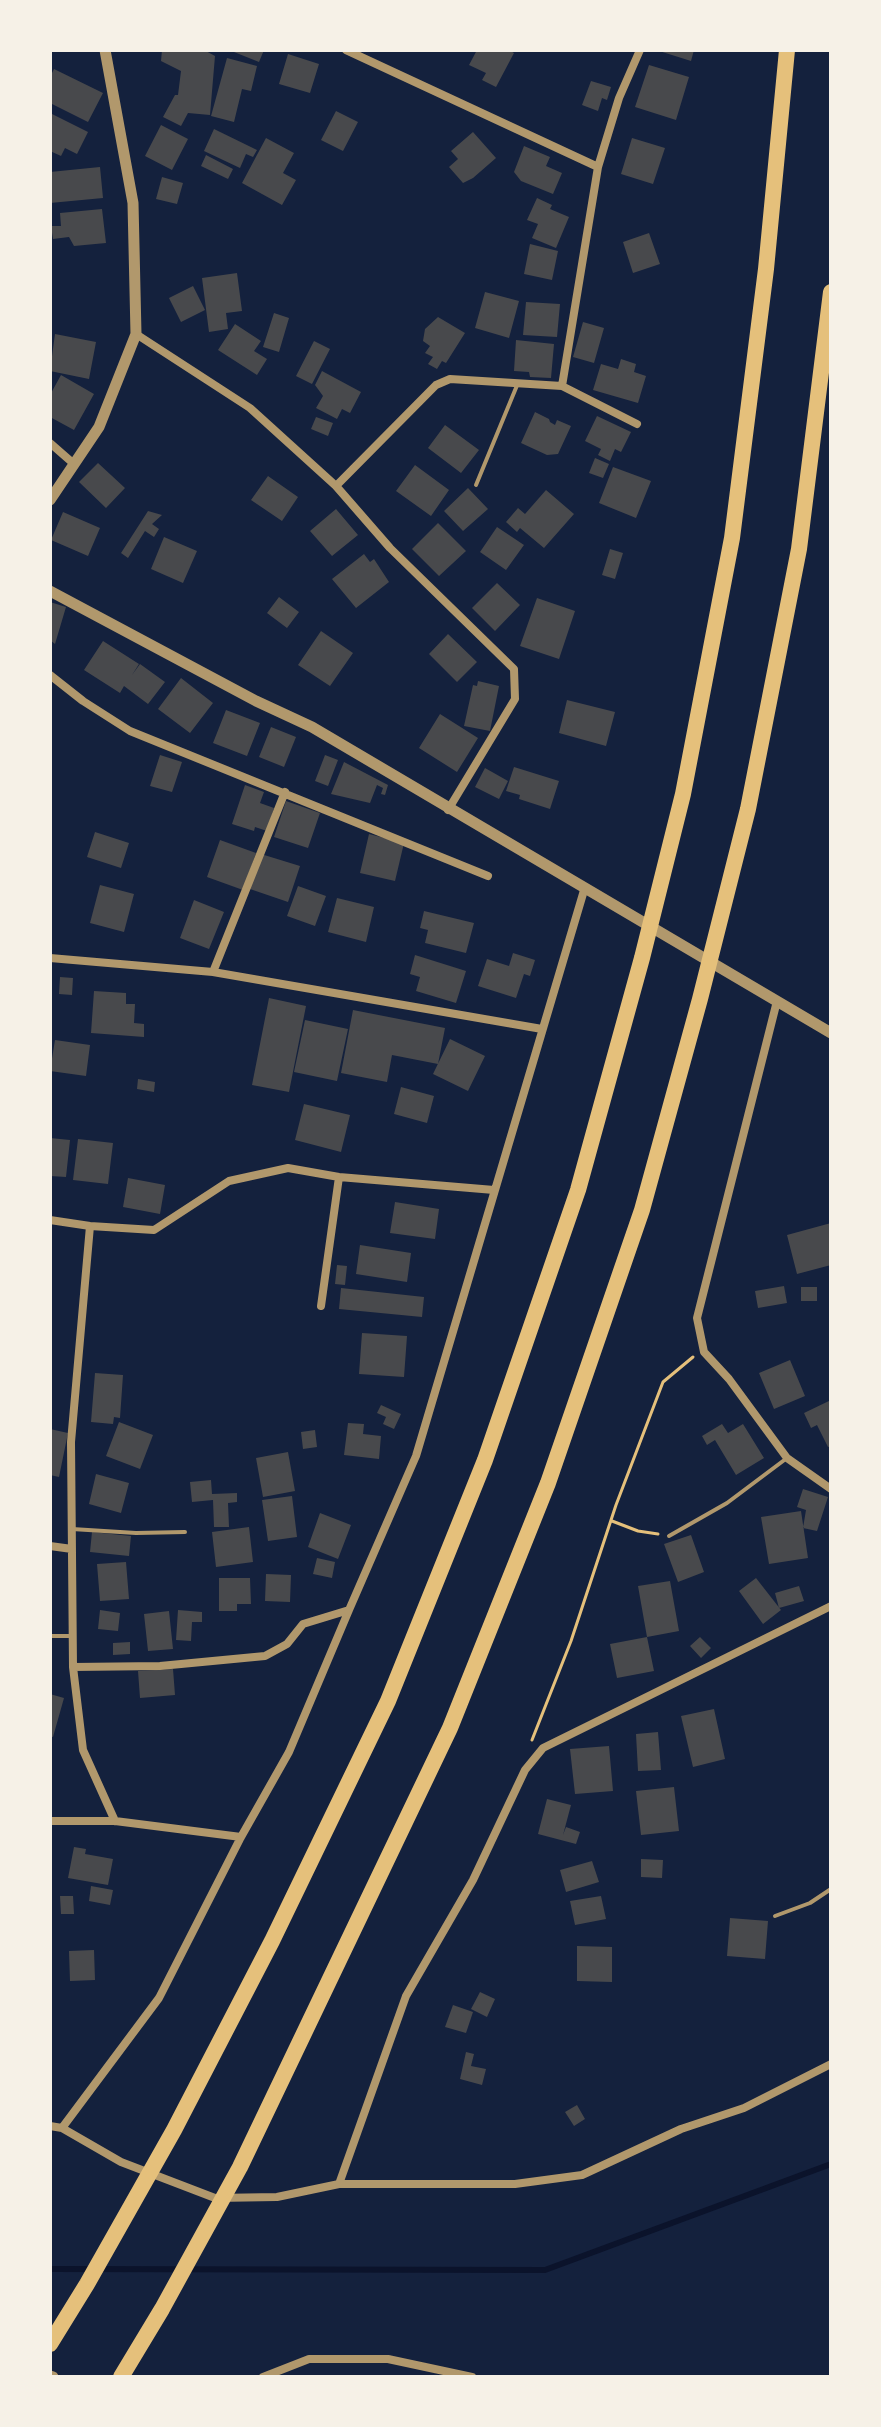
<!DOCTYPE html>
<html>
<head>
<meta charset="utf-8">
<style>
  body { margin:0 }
  #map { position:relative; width:881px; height:2427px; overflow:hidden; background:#14213d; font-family:Merriweather,serif }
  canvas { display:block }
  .frame { position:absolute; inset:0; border:52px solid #f6f1e7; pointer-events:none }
</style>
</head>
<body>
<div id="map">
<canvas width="881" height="2427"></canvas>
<div class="frame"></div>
</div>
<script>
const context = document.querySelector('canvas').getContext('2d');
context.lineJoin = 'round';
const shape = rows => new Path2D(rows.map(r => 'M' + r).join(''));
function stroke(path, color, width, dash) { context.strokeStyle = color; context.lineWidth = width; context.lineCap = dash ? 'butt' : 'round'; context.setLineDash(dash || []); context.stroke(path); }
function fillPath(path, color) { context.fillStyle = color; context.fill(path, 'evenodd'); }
stroke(shape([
  [50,2269,545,2270,831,2164]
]), '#0b132b', 6);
fillPath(shape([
  [162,50,204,50,215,56,210,115,188,113,181,126,163,117,175,95,178,95,181,71,161,61],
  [229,50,264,50,259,62],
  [477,50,509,50,514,53,496,87,482,80,486,73,469,65],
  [656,50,694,50,691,61],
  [288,54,319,64,310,93,279,84],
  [227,58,257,66,251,91,242,89,234,122,211,116],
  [649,65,689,77,676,120,635,107],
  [54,69,103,93,88,122,50,103,50,77],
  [591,81,611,87,607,100,602,98,598,111,582,105],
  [336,111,358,122,343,151,321,140],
  [50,113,88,132,77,154,65,148,61,156,50,151],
  [161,125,188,139,172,170,145,156],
  [214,129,257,150,253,157,246,154,240,168,204,151],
  [473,132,496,158,473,178,463,183,449,167,458,159,451,151],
  [266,138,294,153,283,173,296,180,282,205,242,183],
  [632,138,665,148,653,184,621,174],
  [524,146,550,157,546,166,562,173,553,194,521,181,514,172],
  [206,155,233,169,228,179,201,166],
  [100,167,103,198,50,203,50,172],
  [162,177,183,183,177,204,156,199],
  [537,198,552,205,550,209,569,217,556,248,532,238,538,224,527,220],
  [102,209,106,243,74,246,69,237,53,239,51,226,61,226,60,213],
  [649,233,660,264,633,273,623,242],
  [530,244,558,251,552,280,524,274],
  [237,273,242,311,226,313,228,329,209,332,202,278],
  [193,286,205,310,181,322,169,298],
  [485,292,519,301,509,338,475,328],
  [526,302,560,304,557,337,523,335],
  [274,313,289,318,279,352,263,347],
  [438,317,465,333,446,363,442,361,437,369,428,364,433,357,425,353,430,346,423,341,425,329],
  [583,322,604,328,594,363,573,357],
  [235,324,261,341,254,351,267,359,257,375,218,350],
  [55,334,96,342,89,379,50,371],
  [516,340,554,344,551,378,530,377,529,372,514,371],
  [314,341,330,349,312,384,296,376],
  [621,359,636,364,634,372,646,376,638,403,593,390,601,364,618,369],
  [322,371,361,392,350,413,342,409,337,419,316,408,323,396,315,385],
  [61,375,94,394,74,430,50,417,50,395],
  [535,412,549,419,550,422,555,425,557,420,571,426,558,454,547,455,521,443],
  [597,416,631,432,621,452,615,449,610,461,598,455,601,449,585,441],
  [316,417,333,423,328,436,311,429],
  [445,425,479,450,461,473,428,448],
  [595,458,609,464,603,478,589,473],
  [98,463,125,488,106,508,79,482],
  [415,465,449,490,431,516,396,491],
  [613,467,651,481,636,518,599,503],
  [268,476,298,497,282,521,251,500],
  [468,488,488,509,463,531,444,511],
  [546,490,574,514,544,548,520,528,517,532,506,522,518,508,525,514],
  [336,509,358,535,332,556,310,531],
  [148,511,162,515,152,524,159,529,154,537,145,531,128,558,121,553],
  [63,512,100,528,88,556,51,540],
  [438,523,466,551,439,576,412,549],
  [497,527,524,545,506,570,480,552],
  [164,537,197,551,183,583,151,569],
  [610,549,623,553,615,579,602,575],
  [364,554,370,562,374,559,389,582,356,608,332,579],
  [497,583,520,605,495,631,472,608],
  [279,597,299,612,287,628,267,613],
  [537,598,575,611,559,659,520,646],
  [50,602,66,607,55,644,50,640],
  [321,631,353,653,330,686,298,665],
  [448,634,477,662,457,682,429,654],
  [103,641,139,664,132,675,140,664,165,682,148,704,124,686,120,693,84,670],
  [181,678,213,703,190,733,158,709],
  [478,681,499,686,490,731,464,726,473,685,477,686],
  [567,700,615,712,606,746,559,733],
  [226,710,260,723,247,756,213,743],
  [440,714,478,738,457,772,419,748],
  [271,727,296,737,284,767,259,757],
  [160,755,182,762,172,792,150,786],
  [325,755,338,760,328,786,315,781],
  [344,762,388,785,385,795,381,794,383,788,377,785,370,803,331,794],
  [514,767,559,781,550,809,519,799,520,795,506,791],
  [485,768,508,781,499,799,475,787],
  [245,785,264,792,260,803,274,808,267,831,255,827,254,831,232,824],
  [286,801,320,813,308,848,274,837],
  [95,832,129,843,121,868,87,857],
  [369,834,404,843,395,881,360,873],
  [220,840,256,853,243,890,207,877],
  [261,854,300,866,288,902,250,889],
  [100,885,134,894,124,932,90,923],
  [298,886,326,896,315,926,287,916],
  [337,898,374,907,366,942,328,932],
  [194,900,224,912,209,949,180,938],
  [424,911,474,923,466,953,425,943,428,930,420,928],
  [513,953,535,960,530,976,524,974,516,998,478,986,487,959,509,966],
  [415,955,466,971,456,1003,416,991,420,977,410,974],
  [60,977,73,978,72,995,59,994],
  [94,991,126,993,126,1004,135,1004,134,1023,144,1024,144,1037,91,1033],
  [269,998,306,1006,289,1092,252,1085],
  [353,1010,445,1028,438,1064,392,1055,387,1082,341,1073],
  [305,1020,348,1029,337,1081,294,1072],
  [450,1039,485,1056,468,1091,433,1074],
  [55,1040,90,1045,86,1076,50,1071],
  [138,1079,155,1082,154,1092,137,1089],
  [401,1087,434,1096,427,1123,394,1114],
  [304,1104,350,1115,341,1152,295,1140],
  [50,1138,70,1140,66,1177,50,1176],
  [78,1139,113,1143,108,1184,73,1180],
  [128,1178,165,1185,160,1214,123,1207],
  [395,1202,439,1209,435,1239,390,1233],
  [831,1223,831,1265,797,1274,787,1235],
  [360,1245,411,1253,407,1282,356,1274],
  [337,1265,347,1266,345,1285,335,1284],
  [784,1286,787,1303,758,1308,755,1291],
  [801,1287,817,1287,817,1301,801,1301],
  [341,1288,424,1297,422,1317,339,1309],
  [362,1333,407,1336,404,1377,359,1374],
  [790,1360,805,1396,774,1409,759,1373],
  [95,1373,123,1375,120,1418,114,1417,113,1424,91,1422],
  [831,1400,831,1446,828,1447,817,1425,811,1428,804,1413],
  [381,1405,401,1414,394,1429,383,1424,386,1417,377,1413],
  [119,1422,153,1435,140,1469,106,1456],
  [348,1423,364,1424,363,1434,381,1436,379,1459,344,1455],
  [722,1424,728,1433,743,1424,764,1458,736,1475,715,1440,707,1445,702,1436],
  [50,1429,68,1433,59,1477,50,1475],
  [315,1430,317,1447,303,1449,301,1432],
  [288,1452,295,1491,263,1497,256,1458],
  [96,1474,129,1483,121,1513,89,1504],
  [211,1480,212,1494,237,1493,237,1502,228,1503,229,1527,214,1527,213,1500,192,1502,190,1482],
  [803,1489,828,1497,817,1531,803,1528,806,1510,797,1507],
  [292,1496,297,1537,268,1541,262,1500],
  [801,1511,808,1558,769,1564,761,1517],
  [320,1513,351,1525,338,1559,308,1547],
  [249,1527,253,1562,216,1567,212,1532],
  [92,1532,131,1536,129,1556,90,1552],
  [691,1535,704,1572,678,1582,664,1544],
  [317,1558,335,1562,332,1578,313,1574],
  [126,1562,129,1599,100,1601,97,1564],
  [266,1574,291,1575,290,1602,265,1601],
  [219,1578,250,1578,251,1604,237,1604,237,1611,219,1611],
  [756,1578,781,1610,763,1624,739,1591],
  [670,1581,679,1631,647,1637,638,1586],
  [799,1586,804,1601,779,1608,775,1593],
  [100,1610,120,1613,118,1631,98,1629],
  [178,1610,202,1612,202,1622,192,1622,191,1641,176,1640],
  [169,1611,173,1649,148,1651,144,1614],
  [647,1637,654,1671,617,1678,610,1644],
  [700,1637,711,1648,701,1658,690,1646],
  [130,1642,130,1654,113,1655,113,1643],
  [173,1669,175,1695,140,1698,138,1671],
  [50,1694,64,1698,53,1737,50,1736],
  [714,1709,725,1759,693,1767,681,1716],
  [658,1732,661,1770,638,1771,636,1734],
  [609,1746,613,1791,575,1794,570,1749],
  [674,1787,679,1831,641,1835,636,1791],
  [547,1799,571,1805,563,1835,566,1827,580,1832,576,1844,538,1834],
  [74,1847,86,1849,85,1854,113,1859,108,1885,68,1878],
  [641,1859,663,1860,662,1878,641,1877],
  [592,1861,599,1882,566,1892,560,1870],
  [91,1886,113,1890,110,1905,89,1901],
  [60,1896,73,1896,74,1914,61,1914],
  [601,1896,606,1919,575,1925,570,1901],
  [730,1918,768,1921,765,1959,727,1956],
  [577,1946,612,1947,612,1982,577,1981],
  [94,1950,95,1980,70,1981,69,1951],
  [480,1992,495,1999,487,2017,471,2009],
  [453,2005,473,2012,466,2033,445,2027],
  [466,2052,474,2054,471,2066,486,2069,482,2085,460,2079],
  [577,2105,585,2119,574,2126,565,2112]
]), '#48494c');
stroke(shape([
  [612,1521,638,1531,658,1534],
  [532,1740,571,1641,616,1505,663,1382,693,1357]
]), '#e5c07b', 3);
stroke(shape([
  [476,485,518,383],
  [72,1529,136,1533,185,1532],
  [669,1536,727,1503,787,1458],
  [50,1636,72,1636],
  [775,1916,810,1903,831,1889]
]), '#b1986c', 4);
stroke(shape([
  [346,50,598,167,562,386],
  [598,167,619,98,640,50],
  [136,334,250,408,336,486,390,548,514,669,515,699,448,810],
  [50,443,74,464],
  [336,486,436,385,450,379,562,386,637,424],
  [50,675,83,701,130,731,488,876],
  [50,958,213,972,542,1029],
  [213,972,285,792],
  [777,1001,697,1318,704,1352,729,1379,787,1458,831,1489],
  [50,1220,90,1226,154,1230,229,1181,288,1168,339,1177,494,1190],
  [90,1226,71,1442,73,1667,83,1750,115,1821],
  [321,1306,339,1177],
  [50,1546,72,1549],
  [73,1667,160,1666,265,1656,287,1644,303,1624,349,1610,416,1456,585,887],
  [50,1821,115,1821,241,1837],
  [50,2126,62,2128,121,2162,215,2198,277,2197,339,2184,515,2184,582,2175,681,2129,744,2108,831,2064],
  [62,2128,159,1998,241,1837,289,1752,349,1610],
  [339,2184,406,1996,473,1880,525,1770,543,1748,831,1606],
  [263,2377,309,2359,388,2359,472,2377]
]), '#b1986c', 8);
stroke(shape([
  [50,500,99,427,136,334,133,203,105,50],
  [50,591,256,701,312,727,831,1033],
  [50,2376,53,2377]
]), '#b1986c', 11);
stroke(shape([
  [50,2344,87,2284,174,2130,272,1941,388,1701,485,1460,578,1190,642,958,683,794,732,538,766,269,787,50],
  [121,2377,162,2309,240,2167,450,1728,548,1483,642,1210,700,999,748,809,799,549,831,292]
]), '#e5c07b', 16);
</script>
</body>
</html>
